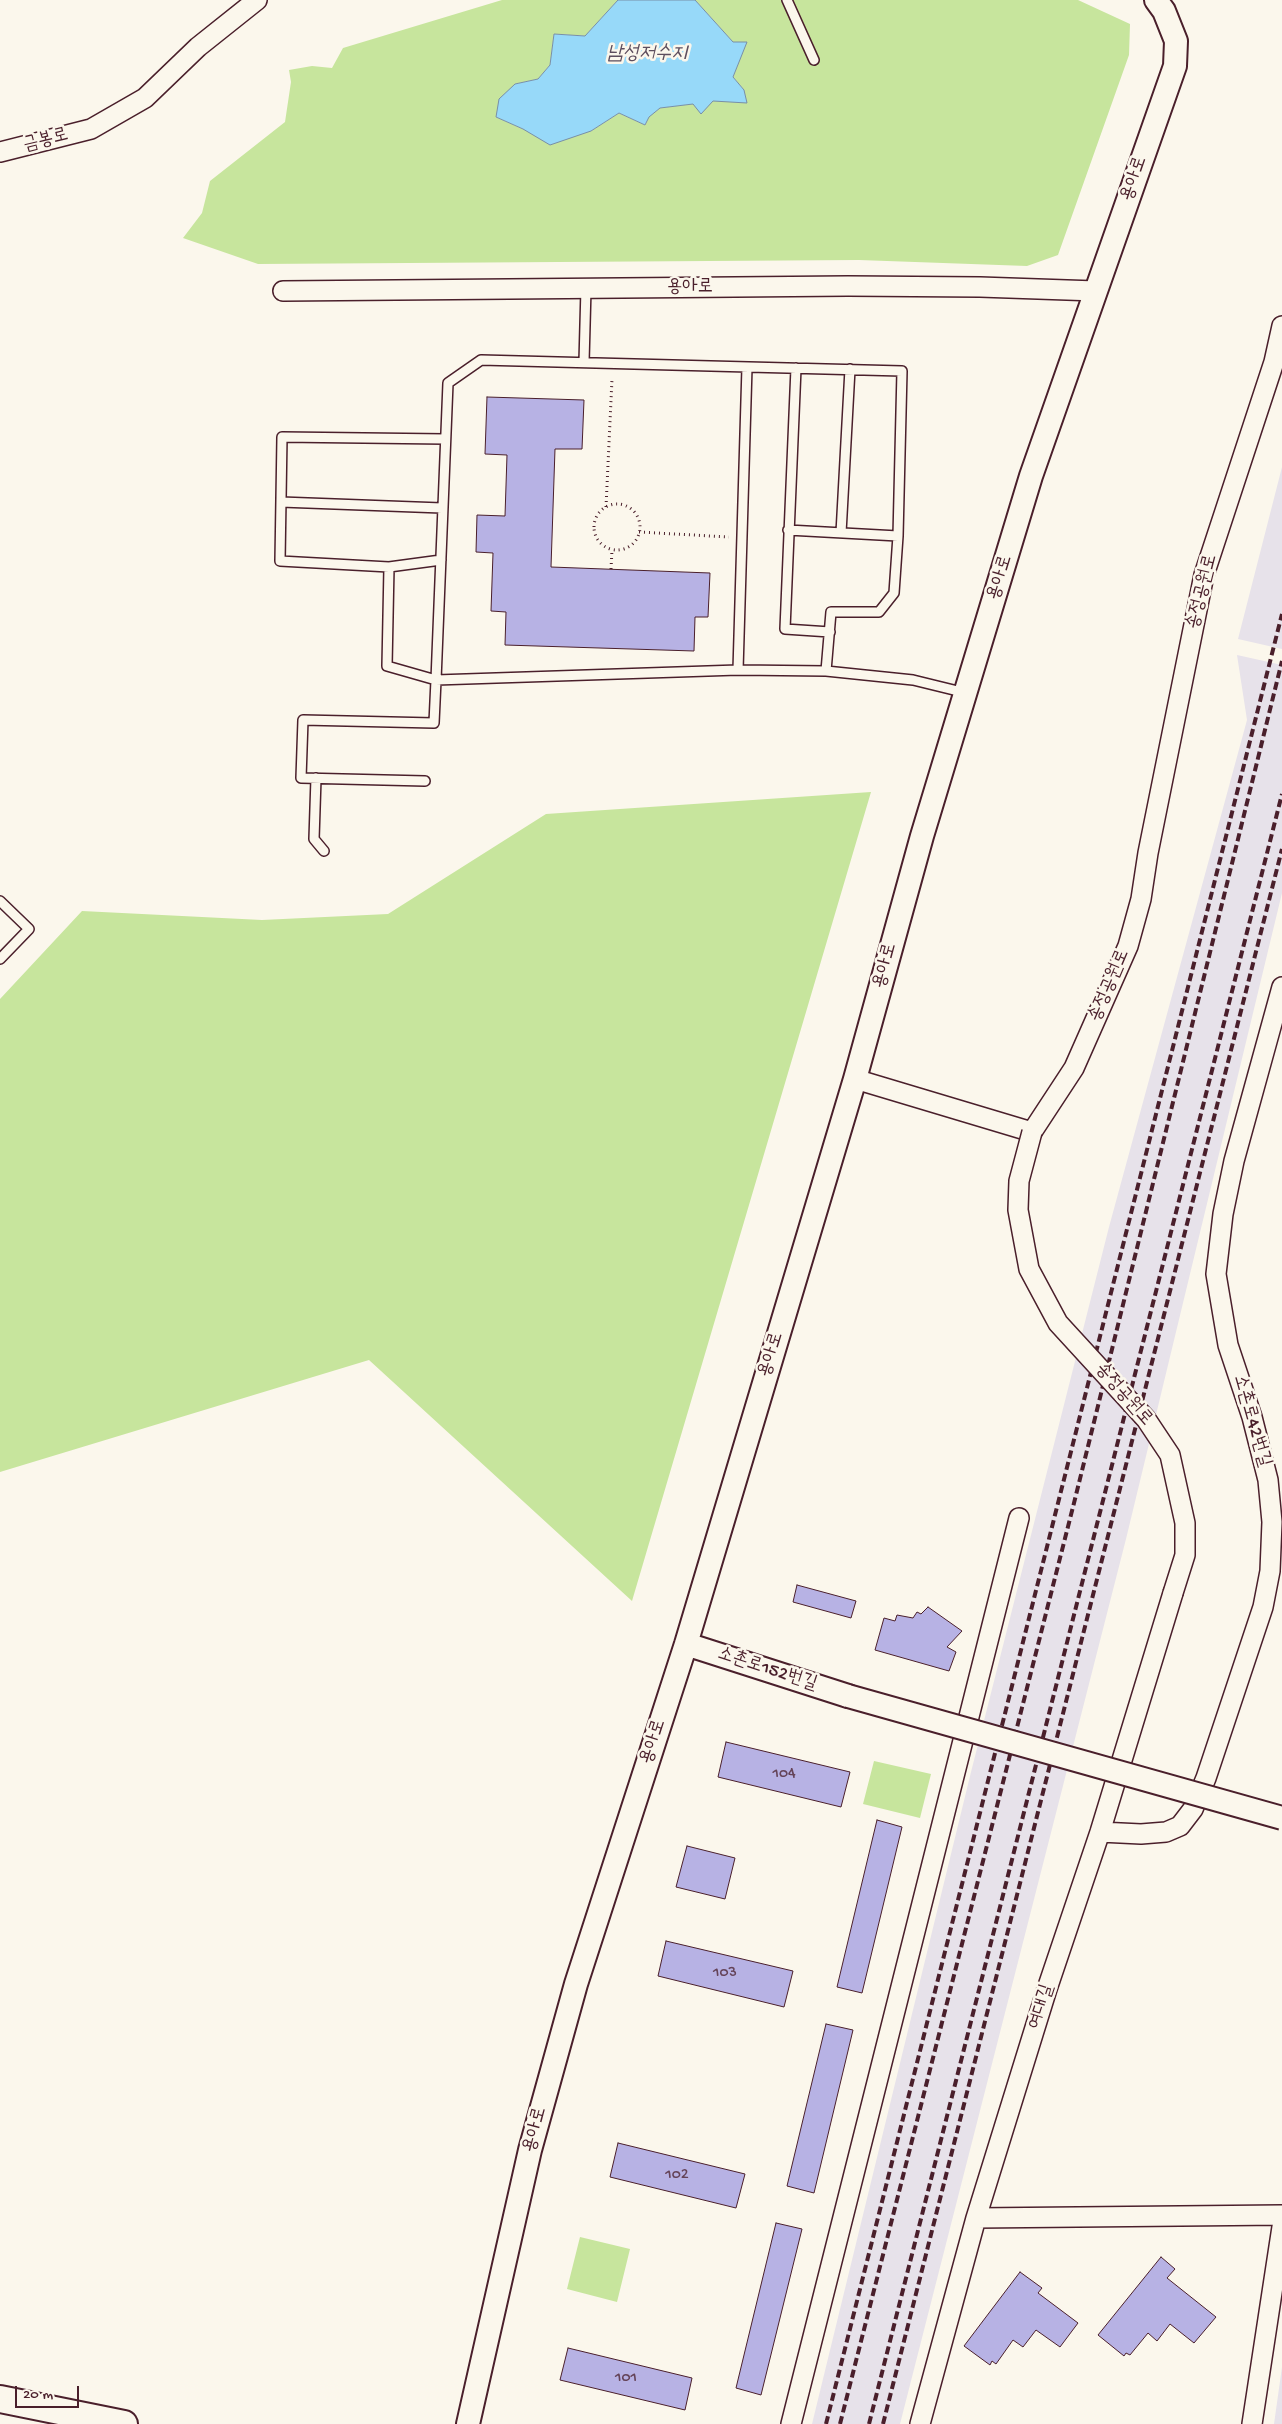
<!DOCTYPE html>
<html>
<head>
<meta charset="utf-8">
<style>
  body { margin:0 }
  #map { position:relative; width:1282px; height:2424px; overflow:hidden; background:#fbf7ec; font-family:"Gochi Hand",sans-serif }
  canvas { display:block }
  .scale { position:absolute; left:15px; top:2386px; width:64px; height:22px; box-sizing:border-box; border:2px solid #4a1f2b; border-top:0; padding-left:6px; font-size:15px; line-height:18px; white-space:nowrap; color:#4a1f2b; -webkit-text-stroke:4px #fbf7ec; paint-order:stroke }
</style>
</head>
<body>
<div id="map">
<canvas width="1282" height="2424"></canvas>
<div class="scale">20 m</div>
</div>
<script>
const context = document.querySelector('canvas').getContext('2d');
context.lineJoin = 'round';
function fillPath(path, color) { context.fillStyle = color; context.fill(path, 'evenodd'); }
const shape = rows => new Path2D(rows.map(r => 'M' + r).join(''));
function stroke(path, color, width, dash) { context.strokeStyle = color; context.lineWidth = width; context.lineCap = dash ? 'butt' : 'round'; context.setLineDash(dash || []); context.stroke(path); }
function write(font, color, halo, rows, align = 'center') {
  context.font = font + ' "Gochi Hand","Poor Story",sans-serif'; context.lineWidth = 5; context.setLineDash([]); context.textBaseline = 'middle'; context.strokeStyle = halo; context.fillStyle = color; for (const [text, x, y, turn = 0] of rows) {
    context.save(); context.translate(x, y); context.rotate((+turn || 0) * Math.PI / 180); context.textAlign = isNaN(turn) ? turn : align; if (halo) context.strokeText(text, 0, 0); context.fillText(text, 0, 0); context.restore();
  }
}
fillPath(shape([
  [1282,467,1282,649,1238,639],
  [1237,655,1282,665,1282,893,1126,1539,900,2424,812,2424,971,1772,1109,1227,1247,720],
  [1282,2367,1282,2424,1274,2424]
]), '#e7e2ea');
fillPath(shape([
  [502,0,618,0,585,36,554,34,550,65,538,79,515,84,496,117,523,129,591,131,619,113,645,125,649,116,660,108,713,101,744,90,733,77,746,42,733,42,695,0,1078,0,1130,24,1129,55,1058,255,1027,266,859,260,258,264,183,238,202,213,210,181,285,122,291,82,289,70,312,66,332,68,343,48],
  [871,792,632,1601,369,1360,0,1472,0,999,82,911,262,920,388,914,546,814],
  [874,1761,931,1774,920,1818,863,1804],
  [580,2237,630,2249,617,2302,567,2289]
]), '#c7e59d');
const water = shape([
  [618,0,695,0,733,42,747,42,733,77,744,90,747,103,713,101,701,114,693,104,660,108,649,117,645,125,619,113,591,131,550,145,523,129,496,117,499,99,515,84,538,79,550,65,554,34,585,36,618,0]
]);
fillPath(water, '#97d9f9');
stroke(water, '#788fa7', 1);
const building = shape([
  [487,397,584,400,582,449,555,449,551,567,710,573,708,617,695,617,694,651,505,645,506,612,491,611,493,553,476,552,477,515,505,516,507,455,485,454,487,397],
  [797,1585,856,1601,851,1618,793,1602,797,1585],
  [928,1607,962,1631,947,1647,956,1652,949,1671,875,1650,884,1618,895,1621,897,1615,913,1618,917,1612,921,1614,928,1607],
  [726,1742,850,1772,841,1807,718,1777,726,1742],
  [877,1820,902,1827,862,1993,837,1987,877,1820],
  [687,1846,735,1858,725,1899,676,1887,687,1846],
  [666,1941,793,1971,784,2007,658,1976,666,1941],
  [826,2024,853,2030,814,2193,787,2186,826,2024],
  [618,2143,745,2174,736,2208,610,2177,618,2143],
  [776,2223,802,2229,761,2395,736,2388,776,2223],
  [1161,2257,1175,2269,1167,2278,1216,2317,1194,2343,1170,2324,1157,2341,1148,2333,1130,2355,1126,2353,1124,2356,1098,2335,1161,2257],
  [1020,2272,1042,2288,1038,2293,1078,2323,1060,2347,1036,2330,1023,2347,1013,2340,996,2364,992,2361,990,2365,964,2346,1020,2272],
  [568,2348,692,2378,685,2410,560,2380,568,2348]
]);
fillPath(building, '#b7b2e4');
stroke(building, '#4a1f2b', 1);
const service = shape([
  [787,0,814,60],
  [584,362,586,288],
  [796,368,785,629,830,632],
  [281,502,442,508],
  [788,530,898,536],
  [841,533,850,369],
  [441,560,389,567,280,561,282,437,445,439],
  [389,567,387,666,436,680,434,723,303,720,301,778,425,781],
  [738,670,747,367],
  [826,671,831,612,879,612,894,593,898,536,902,371,481,360,448,383,436,680,738,670,826,671,913,680,966,693],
  [316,778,314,839,324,851],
  [0,901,29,929,0,959]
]);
const minor = shape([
  [0,152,91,129,145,98,198,47,257,0],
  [283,291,848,286,980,287,1096,291],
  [855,1079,1032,1132,1074,1068,1128,946,1141,899,1148,853,1204,575,1274,362,1282,326],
  [1100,1832,1141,1834,1166,1832,1180,1826,1193,1809,1206,1778,1263,1607,1270,1571,1272,1522,1268,1480,1252,1417,1228,1345,1216,1274,1223,1214,1234,1161,1282,987],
  [976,2218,1282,2215],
  [791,2424,1019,1518],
  [920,2424,976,2218,1047,1989,1100,1832,1173,1593],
  [1252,2424,1282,2227]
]);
const tertiary = shape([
  [686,1644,848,1696],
  [468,2424,530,2150,576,1984,686,1644,855,1079,922,836,1031,476,1175,66,1176,41,1164,11,1156,0]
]);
const secondary = shape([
  [0,2399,124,2424]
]);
stroke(service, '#4a1f2b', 12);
stroke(minor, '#4a1f2b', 22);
stroke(tertiary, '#4a1f2b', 26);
stroke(secondary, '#4a1f2b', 30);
stroke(shape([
  '594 527a23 23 0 1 1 46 0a23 23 0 1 1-46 0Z',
  [606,507,612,379],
  [639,532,729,537],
  [611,569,612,550]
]), '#4a1f2b', 3, [1, 4]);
stroke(service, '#fbf7ec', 9);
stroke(minor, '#fbf7ec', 19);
stroke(tertiary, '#fbf7ec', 22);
stroke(secondary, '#fbf7ec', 26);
stroke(shape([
  [826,2424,1282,614],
  [840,2424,1074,1503,1282,661],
  [869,2424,1282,794],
  [883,2424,1282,849]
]), '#4a1f2b', 4, [8, 4]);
const minorBridge = shape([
  [1032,1132,1019,1181,1018,1210,1029,1269,1058,1323,1146,1419,1170,1455,1185,1523,1185,1555,1173,1593]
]);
const tertiaryBridge = shape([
  [848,1696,1282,1818]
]);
stroke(minorBridge, '#4a1f2b', 22, []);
stroke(tertiaryBridge, '#4a1f2b', 26, []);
stroke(minorBridge, '#fbf7ec', 19);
stroke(tertiaryBridge, '#fbf7ec', 22);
write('16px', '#654459', null, [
  ["104",784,1775],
  ["103",725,1974],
  ["102",677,2176],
  ["101",626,2379]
]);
write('19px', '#4a1f2b', '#fbf7ec', [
  ["금봉로",46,141,-14],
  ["용아로",1135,179,-71],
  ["용아로",690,288],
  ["용아로",1001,578,-73],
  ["송정공원로",1203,592,-76],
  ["용아로",886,966,-75],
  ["송정공원로",1110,986,-67],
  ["용아로",772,1355,-73],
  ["송정공원로",1123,1395,49],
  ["소촌로42번길",1251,1421,74],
  ["소촌로152번길",767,1670,18],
  ["용아로",654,1742,-72],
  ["여대길",1042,2007,-72],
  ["용아로",536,2130,-75]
]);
write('italic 20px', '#5d4e5e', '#fbf7ec', [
  ["남성저수지",647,55]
]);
</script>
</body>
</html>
